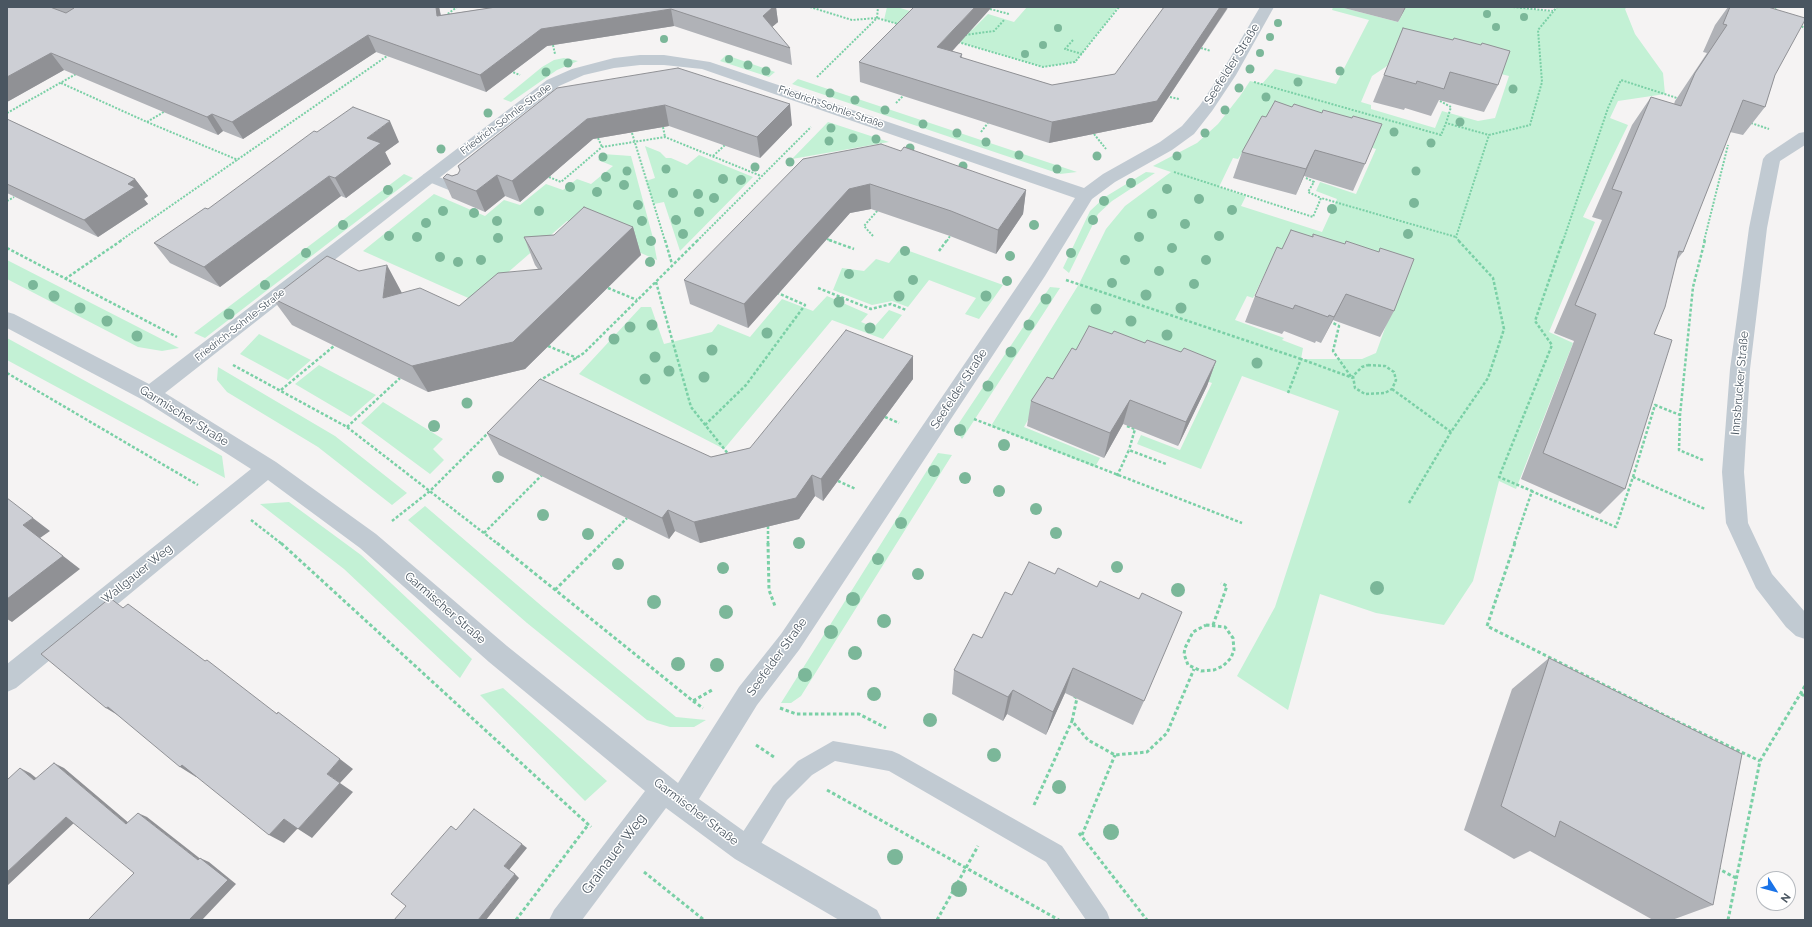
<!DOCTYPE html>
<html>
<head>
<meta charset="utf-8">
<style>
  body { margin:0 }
  #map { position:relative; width:1812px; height:927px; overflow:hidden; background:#f5f3f3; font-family:Raleway,sans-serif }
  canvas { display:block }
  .frame { position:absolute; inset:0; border:8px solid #4a5661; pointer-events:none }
  .north { position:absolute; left:1756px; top:871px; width:40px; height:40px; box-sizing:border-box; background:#fff; border:1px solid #b7bbc0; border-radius:50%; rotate:126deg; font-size:11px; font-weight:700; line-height:16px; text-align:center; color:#4a5661 }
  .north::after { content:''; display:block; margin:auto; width:14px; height:18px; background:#1a73e8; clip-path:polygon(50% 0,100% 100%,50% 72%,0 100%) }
</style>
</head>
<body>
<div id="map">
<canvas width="1812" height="927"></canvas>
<div class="frame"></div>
<div class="north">N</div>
</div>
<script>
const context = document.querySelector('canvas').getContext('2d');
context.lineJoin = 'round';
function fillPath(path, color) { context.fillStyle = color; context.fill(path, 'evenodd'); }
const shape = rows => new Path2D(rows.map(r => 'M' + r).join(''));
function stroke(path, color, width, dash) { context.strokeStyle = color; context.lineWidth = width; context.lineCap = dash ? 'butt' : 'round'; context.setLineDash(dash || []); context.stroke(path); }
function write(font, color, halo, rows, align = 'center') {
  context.font = font + ' Raleway,sans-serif'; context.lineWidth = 3; context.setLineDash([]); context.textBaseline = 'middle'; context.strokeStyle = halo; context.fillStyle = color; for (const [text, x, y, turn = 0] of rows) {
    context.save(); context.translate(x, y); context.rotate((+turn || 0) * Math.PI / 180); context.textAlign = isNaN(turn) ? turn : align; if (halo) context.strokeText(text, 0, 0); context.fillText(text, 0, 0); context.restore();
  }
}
fillPath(shape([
  [887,7,897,7,972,30,988,14,1014,22,1027,7,1118,7,1075,62,1043,67,884,20],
  [1333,7,1340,7,1398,22,1403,13,1378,7,1513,7,1553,12,1557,7,1627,7,1625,9,1635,34,1663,73,1665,94,1618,101,1610,118,1628,125,1583,217,1595,222,1549,332,1573,343,1516,489,1499,481,1473,581,1444,625,1376,613,1320,594,1288,710,1237,676,1275,607,1339,411,1242,376,1201,469,1137,444,1141,435,1180,450,1212,383,1173,369,1040,398,1024,427,1100,458,1095,467,991,426,1079,284,1106,229,1125,206,1171,172,1153,166,1197,143,1218,124,1240,96,1250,81,1262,84,1275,69,1336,84,1369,20,1332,10],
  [1396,50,1429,56,1509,76,1495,118,1478,121,1442,111,1435,128,1371,109,1371,105,1361,102,1372,76,1387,66],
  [1335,137,1376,149,1356,194,1320,182,1316,191,1337,199,1322,232,1241,206,1246,196,1219,187,1233,158,1238,159,1251,139],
  [1266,271,1401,284,1376,353,1362,359,1301,359,1303,348,1282,340,1284,338,1235,320,1247,296,1253,298],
  [726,55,775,72,769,77,720,61],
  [564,58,578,61,557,70,511,102,503,99,542,67,554,60],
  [798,79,1077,172,1060,174,792,84],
  [828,122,889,142,792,159],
  [645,146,660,152,666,158,671,158,687,165,699,155,753,177,680,251,664,202,654,204,646,181,655,178],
  [603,154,631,156,653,238,657,260,567,221,475,301,363,251,434,194,485,216,504,200,520,205,546,184,563,190,577,179,591,184,613,166,598,160],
  [1146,172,1155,173,1112,201,1098,214,1069,273,1063,268,1090,211,1105,197],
  [404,174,413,178,205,338,194,333],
  [901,248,1003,285,979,319,965,314,976,298,929,280,908,307,892,301,872,305,833,290,842,268,864,271,876,259,889,263],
  [7,260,179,348,162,351,138,347,7,279],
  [1050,287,1060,288,962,439,955,429],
  [827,296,868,314,861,322,874,327,889,310,902,315,883,339,832,320,724,449,579,374,641,307,651,307,664,344,712,332,718,324,750,337,782,299,813,311],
  [259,334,311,360,288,380,240,354],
  [7,338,222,456,225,478,7,360],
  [319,365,376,395,351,417,295,384],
  [218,367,335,436,407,493,392,505,318,447,227,392,217,380],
  [383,402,443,439,433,449,444,460,430,474,361,423],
  [938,453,952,455,801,696,791,703,781,703],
  [289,502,361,555,472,659,460,678,344,569,260,504],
  [425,506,544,608,676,717,706,720,694,727,670,727,647,720,527,623,408,520],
  [503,688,607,781,585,801,480,695]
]), '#c3f1d5');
stroke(shape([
  [810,7,852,20,877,18,898,24],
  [1513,7,1553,11],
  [1772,7,1778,11],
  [990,9,1009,14],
  [445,16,457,7],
  [1799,24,1805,29],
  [965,35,994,31,1005,19],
  [1073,40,1065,49,1082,54],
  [958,42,1043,67,1075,62,1119,7],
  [553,45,555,54],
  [1201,48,1211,51],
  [510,71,520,75],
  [817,77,877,18,878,7],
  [1254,82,1441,135,1446,123],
  [61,83,147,122,238,160],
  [1170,97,1179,99],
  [1440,101,1451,107,1446,123,1489,135],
  [896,103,903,96],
  [7,113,76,74],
  [147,122,167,110],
  [1751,123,1769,129],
  [663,127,665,137],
  [981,132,988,123],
  [632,133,665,241],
  [1094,134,1106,149],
  [598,138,602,147],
  [713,156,725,145],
  [1174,172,1313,217,1321,198,1456,237],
  [549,177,561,182,602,147,665,137,761,176],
  [1306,178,1314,182,1308,192,1321,198],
  [7,201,14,197],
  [873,236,864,226,878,210],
  [827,239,832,241],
  [120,241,390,54],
  [697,241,811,127],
  [947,241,950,236],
  [1459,241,1456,237,1489,135,1530,125,1542,82,1538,30,1557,7],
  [1563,241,1608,108,1621,80,1680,99],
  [1704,241,1728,145]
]), '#7ad0a6', 2, [2, 1.5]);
stroke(shape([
  [665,240,672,264],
  [829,240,854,249],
  [7,248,177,337],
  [939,251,947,240],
  [65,279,122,240],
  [1066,280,1301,359],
  [656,282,691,407,729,455],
  [608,288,637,300],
  [818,288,871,309,891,304,906,310],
  [1329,321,1339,326,1333,351,1352,378],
  [548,346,577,358],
  [233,365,347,427,498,544],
  [1368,365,1385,366,1394,372,1396,380,1392,389,1385,393,1365,394,1355,388,1353,376,1362,367,1368,365],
  [7,373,198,485],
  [539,381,584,353,698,240],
  [1392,389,1451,432,1488,378,1504,329,1493,278,1458,240],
  [281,390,334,346],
  [1288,393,1301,359,1353,378],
  [885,417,899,423],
  [974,419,1242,523],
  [705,425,746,385,805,305,778,293],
  [1127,426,1135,429,1129,450],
  [347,427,400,378],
  [1703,460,1679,450,1680,415,1693,287,1705,240],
  [1117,476,1129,450,1166,464],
  [1633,477,1655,405,1680,415],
  [838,481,856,489],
  [1531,491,1616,527,1633,477,1705,509],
  [1409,503,1451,432],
  [251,520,282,544],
  [392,521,430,491,489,432],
  [768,526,768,544],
  [484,533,542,475],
  [601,544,627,518],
  [1514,544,1532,491,1499,477,1552,345,1535,321,1563,240]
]), '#7ad0a6', 2.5, [3, 2]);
stroke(shape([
  [281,543,591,827],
  [497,543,693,701,712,690],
  [768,543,769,590,775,606],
  [1515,543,1487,626,1672,719,1760,761],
  [555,590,602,543],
  [1206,625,1225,627,1233,638,1234,650,1231,658,1223,666,1214,670,1201,671,1188,665,1184,654,1185,648,1193,632,1206,625],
  [1213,625,1227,586,1221,583],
  [1801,694,1805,696],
  [1074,696,1077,698,1072,721,1088,740,1115,755,1147,752,1167,733,1194,669],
  [693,701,703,708],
  [780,708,796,714,859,714,886,728],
  [756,745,774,757],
  [827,790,1059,920],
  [1034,805,1072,721],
  [1079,833,1147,920],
  [1082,835,1115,755],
  [1717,868,1736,878],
  [644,872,704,920],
  [516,920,588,825],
  [937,920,978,846],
  [1728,920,1760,761,1805,686]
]), '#7ad0a6', 3, [3.5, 2.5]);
fillPath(shape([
  [429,173,466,188,468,191,466,194,461,195,424,180,422,177,424,174,429,173],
  [833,741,892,751,899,754,1062,846,1107,912,1110,920,1086,920,1046,862,889,771,835,761,812,775,787,800,753,857,745,860,737,857,734,849,737,841,773,786,798,761,833,741]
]), '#c1cad2');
fillPath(shape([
  [1260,7,1274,7,1236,75,1212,111,1194,134,1172,150,1115,182,1092,199,1045,276,799,650,757,705,699,799,755,839,877,910,882,920,839,920,735,859,666,808,582,920,549,920,554,910,645,791,489,662,360,548,268,480,16,688,7,692,7,664,251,469,143,400,7,328,7,312,14,314,149,384,547,80,572,69,614,58,640,55,664,55,710,62,1084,188,1103,174,1160,142,1182,126,1200,105,1220,75,1260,7],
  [640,65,664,65,702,69,1075,198,1031,266,781,634,739,687,678,783,507,646,376,534,276,462,165,393,426,188,559,86,584,75,614,68,640,65],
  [1805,132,1805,145,1780,161,1767,228,1750,369,1744,472,1748,523,1772,574,1805,612,1805,639,1796,636,1786,627,1756,588,1726,523,1722,472,1730,369,1749,228,1763,159,1766,155,1799,133,1805,132]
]), '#c1cad2');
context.fillStyle = '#7bb799';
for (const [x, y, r] of [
  [1487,14,4],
  [1524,17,4],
  [1278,23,4],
  [1496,27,4],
  [1058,28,4],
  [1270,37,4],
  [664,39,4],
  [1043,45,4],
  [1260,53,4],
  [1025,54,4],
  [729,59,4],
  [568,63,4.5],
  [748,65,4.5],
  [1250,69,4.5],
  [766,71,4.5],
  [1340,71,4.5],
  [546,72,4.5],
  [1298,82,4.5],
  [1239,88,4.5],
  [1513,89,4.5],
  [830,93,4.5],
  [1266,97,4.5],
  [855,100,4.5],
  [885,110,4.5],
  [1225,110,4.5],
  [488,113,4.5],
  [1460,122,4.5],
  [923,124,4.5],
  [831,128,4.5],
  [1394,132,4.5],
  [957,133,4.5],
  [1205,133,4.5],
  [853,138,4.5],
  [876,139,4.5],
  [829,141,4.5],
  [986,142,4.5],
  [1431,143,4.5],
  [910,148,4.5],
  [441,149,4.5],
  [1019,155,4.5],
  [1097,156,4.5],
  [1177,156,4.5],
  [603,157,4.5],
  [790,162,4.5],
  [963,166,4.5],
  [755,167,4.5],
  [666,169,4.5],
  [1057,169,4.5],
  [627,171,4.5],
  [1416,171,4.5],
  [606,177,5],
  [723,179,5],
  [741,180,5],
  [1131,183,5],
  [624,185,5],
  [570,187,5],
  [1167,189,5],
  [388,190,5],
  [597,192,5],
  [673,193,5],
  [698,194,5],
  [714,198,5],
  [1199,199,5],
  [1104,201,5],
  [1414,203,5],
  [638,205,5],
  [1332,209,5],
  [1232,210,5],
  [443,211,5],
  [539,211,5],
  [699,212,5],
  [474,213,5],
  [1152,214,5],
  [676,220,5],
  [1093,220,5],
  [497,221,5],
  [642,221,5],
  [426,223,5],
  [1185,224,5],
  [343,225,5],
  [1034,225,5],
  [683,234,5],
  [1408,234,5],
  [389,236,5],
  [1219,236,5],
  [417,237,5],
  [1139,237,5],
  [498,238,5],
  [651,241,5],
  [1172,248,5],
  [905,251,5],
  [306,253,5],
  [1071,253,5],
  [1010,256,5],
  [440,257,5],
  [481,260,5],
  [1125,260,5],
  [1206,260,5],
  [458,262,5],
  [650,262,5],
  [1159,271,5],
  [849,274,5],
  [913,280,5],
  [1007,281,5],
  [1112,283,5],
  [1194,284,5],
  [33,285,5],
  [265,285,5],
  [1146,295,5.5],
  [54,296,5.5],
  [899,296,5.5],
  [986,296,5.5],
  [1046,299,5.5],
  [839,302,5.5],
  [80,308,5.5],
  [1181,308,5.5],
  [1096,309,5.5],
  [229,314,5.5],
  [107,321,5.5],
  [1131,321,5.5],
  [652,325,5.5],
  [1029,325,5.5],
  [630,327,5.5],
  [870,328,5.5],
  [767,333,5.5],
  [1167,335,5.5],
  [137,336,5.5],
  [614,339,5.5],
  [712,350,5.5],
  [1011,352,5.5],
  [655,357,5.5],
  [1257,363,5.5],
  [669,371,5.5],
  [704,377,5.5],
  [645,379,5.5],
  [988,386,5.5],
  [467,403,5.5],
  [434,426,6],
  [960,430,6],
  [1004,445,6],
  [934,471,6],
  [498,477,6],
  [965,478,6],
  [999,491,6],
  [1036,509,6],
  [543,515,6],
  [901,523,6],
  [1056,533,6],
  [588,534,6],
  [799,543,6],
  [878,559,6],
  [618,564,6],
  [1117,567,6],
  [723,568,6],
  [918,574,6],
  [1377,588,7],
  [1178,590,7],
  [853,599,7],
  [654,602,7],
  [726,612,7],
  [884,621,7],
  [831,632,7],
  [855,653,7],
  [678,664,7],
  [717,665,7],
  [805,675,7],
  [874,694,7],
  [930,720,7],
  [994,755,7],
  [1059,787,7],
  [1111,832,8],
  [895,857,8],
  [959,889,8]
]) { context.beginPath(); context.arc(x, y, r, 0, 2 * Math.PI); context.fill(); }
fillPath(shape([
  [7,7,439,7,441,15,496,7,776,7,778,22,772,27,790,48,792,65,674,26,547,46,486,92,376,52,243,139,223,131,218,135,64,70,7,102],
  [1340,7,1406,7,1398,22],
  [1728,7,1768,7,1775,75,1765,107,1743,135,1730,132,1683,252,1677,260,1654,334,1625,489,1600,514,1521,479,1574,341,1554,333,1602,220,1592,217,1632,125,1651,97,1674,104,1675,101,1707,53,1703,52,1715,25],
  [1228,8,1152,122,1049,143,860,82,859,62,952,51,962,54,962,58,1052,85,1115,74],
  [1403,28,1498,85,1484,112,1439,100,1431,116,1405,108,1404,110,1373,102],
  [557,88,792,125,760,158,669,126,593,139,520,202,505,196,485,212,452,198,443,178,458,174,460,171,458,166],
  [1266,117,1365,164,1353,191,1304,176,1296,195,1233,178,1242,152],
  [7,119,135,179,148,196,144,199,148,204,98,237,7,193],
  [399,142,385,152,391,164,346,198,341,196,220,287,170,263,154,243,208,209],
  [901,151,1026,190,1023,214,996,254,950,236,871,209,850,213,748,328,690,304,684,280],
  [633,227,641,255,525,369,428,392,292,325,272,298,402,293,459,306,538,269,535,265,524,237,554,235],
  [1313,234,1394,311,1380,337,1333,320,1321,343,1316,341,1315,343,1284,331,1282,334,1245,322,1255,296,1282,249,1312,237],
  [1112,334,1216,361,1207,386,1178,446,1123,424,1104,458,1027,426,1031,401,1053,379,1076,350],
  [913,356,913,379,823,501,815,496,799,519,700,543,675,531,669,539,499,455,487,433,711,457,750,448],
  [1012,595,1144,701,1133,725,1065,693,1046,735,1007,714,1003,721,952,694,954,670,982,638],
  [1549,658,1713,905,1672,920,1653,920,1530,851,1514,859,1464,830,1512,689]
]), '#b0b2b7');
fillPath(shape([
  [436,7,439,7,444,33,437,16],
  [773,7,776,7,778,22,765,33,763,16],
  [975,7,992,7,937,68,937,47],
  [1220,7,1228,7,1152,122,1049,143,1052,122],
  [1405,7,1406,7,1398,22],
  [671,9,674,26,547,46,486,92,480,75,541,29],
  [368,35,376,52,243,139,232,122],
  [51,53,64,70,7,102,7,77],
  [790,104,792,125,760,158,757,137],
  [665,105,669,126,593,139,520,202,512,181,587,119],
  [212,114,223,131,218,135,207,117],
  [390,121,399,142,385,152,391,164,346,198,335,178,367,138],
  [1315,150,1304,176,1296,195,1306,169],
  [497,175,505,196,485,212,476,191],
  [329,176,341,196,220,287,204,267],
  [135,179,148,196,144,199,148,204,98,237,84,220,128,184],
  [870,184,871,209,850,213,748,328,744,304,849,189],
  [1026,190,1023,214,996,254,998,230],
  [633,227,641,255,525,369,428,392,412,366],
  [387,265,402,293,383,298],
  [1346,294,1333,320,1321,343,1334,317],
  [913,356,913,379,823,501,821,479],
  [1216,361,1207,386,1178,446,1186,422],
  [1130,400,1123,424,1104,458,1110,433],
  [812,475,815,496,799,519,700,543,694,522],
  [668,510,675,531,669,539,662,518],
  [33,518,50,531,40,538,80,569,12,622,7,619,7,599,23,525],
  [1073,668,1065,693,1046,735,1053,712],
  [1013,690,1007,714,1003,721,1008,697],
  [108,707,124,719,106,708],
  [340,759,353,769,340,783,327,774],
  [54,763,64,768,136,829,126,824],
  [182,765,198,774,196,777,180,767],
  [20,768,30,773,45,785,34,780],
  [340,783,353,792,312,838,298,829],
  [138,813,147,817,207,864,198,860],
  [66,817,76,821,7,886,7,872],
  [284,819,299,827,284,843,269,835],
  [522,844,527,848,509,870,504,866],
  [200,858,209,862,236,884,202,920,189,920],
  [515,874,519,878,486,920,478,920]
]), '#909195');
const building = shape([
  [7,7,50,7,66,13,74,8,72,7,436,7,437,16,496,7,773,7,763,16,790,48,671,9,541,29,480,75,368,35,232,122,212,114,207,117,51,53,7,77,7,7],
  [914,7,975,7,937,47,962,54,960,57,1052,85,1115,74,1164,7,1220,7,1157,101,1052,122,859,62,914,7],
  [1730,7,1768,7,1805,18,1805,20,1775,75,1765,107,1743,100,1683,252,1679,251,1665,307,1654,334,1672,340,1625,489,1543,453,1596,314,1575,305,1622,192,1612,189,1651,97,1681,106,1695,73,1727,25,1723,24,1730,7],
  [1403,28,1453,40,1454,38,1481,45,1482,43,1510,51,1498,85,1450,72,1444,89,1417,81,1416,84,1384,75,1403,28],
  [678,68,790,104,757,137,665,105,587,119,512,181,497,175,476,191,443,178,447,174,452,176,458,174,460,170,458,166,557,88,678,68],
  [1275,101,1292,107,1294,104,1322,113,1323,110,1352,118,1353,116,1382,124,1365,164,1315,150,1306,169,1242,152,1262,116,1266,117,1275,101],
  [353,107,390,121,367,138,381,143,335,178,329,176,204,267,154,243,205,208,208,209,314,131,317,132,353,107],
  [7,119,135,179,128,184,135,187,84,220,7,184,7,119],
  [881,144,901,151,904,147,1026,190,998,230,951,211,870,184,849,189,744,304,684,280,803,159,881,144],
  [584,207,633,227,513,342,412,366,272,298,327,256,359,271,387,265,383,298,420,288,459,306,498,273,542,269,524,237,554,235,584,207],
  [1291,230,1313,237,1313,234,1345,244,1346,241,1379,252,1380,248,1414,259,1394,311,1346,294,1334,317,1329,315,1328,317,1295,305,1293,309,1255,296,1277,247,1282,249,1291,230],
  [1089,326,1112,334,1114,331,1145,343,1147,340,1181,352,1184,348,1216,361,1186,422,1130,400,1110,433,1031,401,1047,377,1053,379,1072,348,1076,350,1089,326],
  [846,330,913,356,821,479,812,475,796,498,694,522,668,510,662,518,487,433,540,379,711,457,750,448,846,330],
  [7,498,33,518,23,525,63,556,7,599,7,498],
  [1029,562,1055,574,1058,568,1097,587,1100,581,1139,599,1142,593,1182,612,1144,701,1073,668,1053,712,1013,690,1008,697,954,670,973,634,982,638,1005,592,1012,595,1029,562],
  [110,598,123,608,128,604,205,661,207,660,277,714,278,712,340,759,327,774,340,783,298,829,284,819,269,835,182,765,180,767,108,707,106,708,41,654,110,598],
  [1549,658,1742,754,1713,905,1560,821,1555,837,1501,806,1549,658],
  [54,763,126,824,138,813,198,860,200,858,228,880,189,920,88,920,134,873,66,817,7,872,7,780,20,768,34,780,54,763],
  [474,809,522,844,504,866,515,874,478,920,394,920,406,906,391,894,451,826,456,830,474,809]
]);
fillPath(building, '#cdcfd5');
stroke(building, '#909195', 1);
write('10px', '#4a5661', '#fff', [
  ["Friedrich-Sohnle-Straße",831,107,19],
  ["Friedrich-Sohnle-Straße",506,119,-37],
  ["Friedrich-Sohnle-Straße",240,325,-38]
]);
write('12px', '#4a5661', '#fff', [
  ["Seefelder Straße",1232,64,-58],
  ["Innsbrucker Straße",1740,383,-85],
  ["Seefelder Straße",959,389,-57],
  ["Garmischer Straße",184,416,32],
  ["Wallgauer Weg",137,574,-39],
  ["Garmischer Straße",445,608,41],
  ["Seefelder Straße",777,657,-54],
  ["Garmischer Straße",696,812,37]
]);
write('14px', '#4a5661', '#fff', [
  ["Grainauer Weg",614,854,-53]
]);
</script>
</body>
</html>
